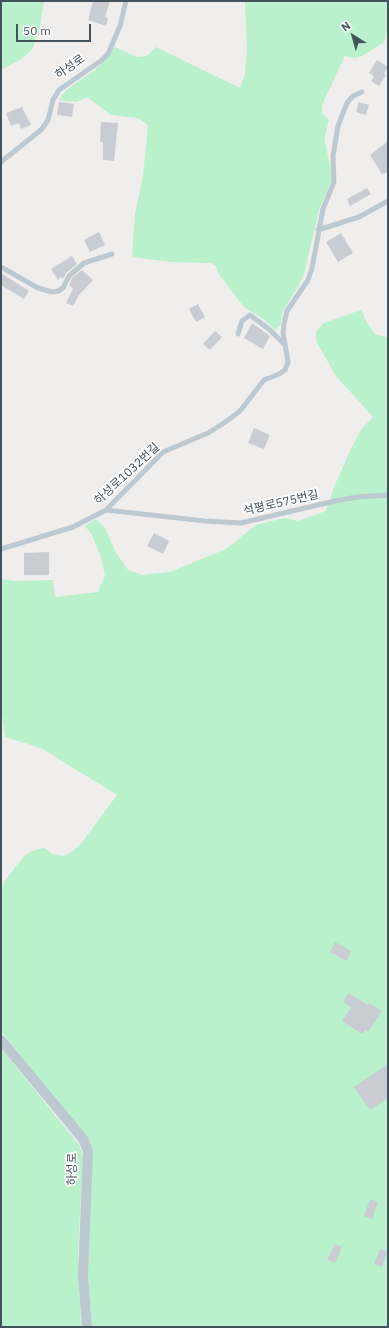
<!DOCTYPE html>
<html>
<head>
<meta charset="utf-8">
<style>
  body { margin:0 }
  #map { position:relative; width:389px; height:1328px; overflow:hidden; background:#f0eded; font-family:"IBM Plex Sans",sans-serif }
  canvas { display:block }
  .frame { position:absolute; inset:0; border:2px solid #44525c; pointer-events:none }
  .north { position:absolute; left:333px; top:16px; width:40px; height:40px; -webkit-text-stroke:3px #fff; paint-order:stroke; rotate:323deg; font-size:11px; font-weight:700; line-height:16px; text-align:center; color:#44525c }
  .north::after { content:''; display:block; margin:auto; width:14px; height:18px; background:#44525c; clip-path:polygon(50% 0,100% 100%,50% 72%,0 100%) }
  .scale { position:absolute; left:16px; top:24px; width:75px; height:18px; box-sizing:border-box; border:2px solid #44525c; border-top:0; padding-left:5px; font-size:12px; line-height:14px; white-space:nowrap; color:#44525c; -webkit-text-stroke:3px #fff; paint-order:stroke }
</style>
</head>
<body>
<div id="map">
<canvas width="389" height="1328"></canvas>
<div class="frame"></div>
<div class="north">N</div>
<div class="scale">50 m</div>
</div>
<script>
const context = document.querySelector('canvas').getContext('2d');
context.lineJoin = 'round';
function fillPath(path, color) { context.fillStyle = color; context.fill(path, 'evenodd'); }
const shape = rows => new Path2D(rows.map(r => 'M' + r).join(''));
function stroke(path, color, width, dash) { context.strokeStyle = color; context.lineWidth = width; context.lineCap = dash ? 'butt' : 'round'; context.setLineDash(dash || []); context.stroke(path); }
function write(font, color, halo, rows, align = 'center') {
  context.font = font + ' "IBM Plex Sans","Noto Sans KR",sans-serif'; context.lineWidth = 3.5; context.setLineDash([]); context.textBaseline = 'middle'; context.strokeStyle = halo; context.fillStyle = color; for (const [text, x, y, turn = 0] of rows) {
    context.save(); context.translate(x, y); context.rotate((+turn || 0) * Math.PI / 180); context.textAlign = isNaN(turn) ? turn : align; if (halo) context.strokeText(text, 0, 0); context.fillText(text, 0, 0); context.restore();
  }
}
fillPath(shape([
  [1,1,44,1,40,27,33,48,23,58,1,70],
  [245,1,388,1,388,28,384,42,362,56,355,58,345,56,322,105,322,113,329,120,324,139,333,177,319,210,304,274,298,287,283,311,280,326,275,330,265,320,244,307,218,273,216,266,211,263,171,262,132,257,135,214,143,176,148,125,138,118,111,115,87,97,77,102,59,100,66,90,96,69,115,47,137,57,147,56,156,47,240,88,245,74,247,49],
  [361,310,367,323,375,334,388,338,388,1327,92,1327,88,1273,92,1149,87,1136,75,1124,1,1031,1,893,4,882,24,856,32,851,44,848,53,854,64,856,73,851,81,844,117,795,41,748,5,737,1,706,1,579,16,581,53,580,55,597,98,592,105,576,101,557,92,535,85,526,96,519,105,528,115,551,128,570,142,575,170,572,226,549,256,525,284,518,298,521,326,511,334,487,350,451,362,428,373,417,336,376,316,341,316,331,324,323],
  [1,1048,79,1145,83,1155,78,1253,81,1327,1,1327]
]), '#b8f1cb');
fillPath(shape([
  [93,1,110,1,105,17,108,18,106,26,88,20],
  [377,60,388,67,384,74,386,75,379,86,371,81,374,76,369,73],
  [59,102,74,104,72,117,57,115],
  [359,102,369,105,366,115,356,112],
  [22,107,31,125,21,129,19,123,11,126,6,113],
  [101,122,118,123,114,161,103,160,103,142,100,142],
  [388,141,388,172,382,174,370,155],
  [367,188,371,194,350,206,347,199],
  [99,232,105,245,90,252,84,240],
  [341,233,353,253,338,262,326,242],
  [72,256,77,264,66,273,63,279,61,277,58,280,51,269],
  [82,270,93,280,79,295,73,306,66,303,73,289,69,285,72,278],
  [1,273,29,291,24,299,1,285],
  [198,304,205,317,196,322,189,309],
  [252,323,270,336,263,349,244,338],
  [215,331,222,337,210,350,203,344],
  [254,428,270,435,264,449,248,443],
  [154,533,169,541,163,554,147,546],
  [49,552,49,575,24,575,24,553],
  [335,942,351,951,346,961,330,952],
  [348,993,368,1005,369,1003,382,1011,368,1032,365,1030,362,1034,342,1021,351,1007,343,1002],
  [388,1064,388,1098,370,1110,354,1087],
  [370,1199,378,1202,372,1219,364,1216],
  [335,1244,342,1247,335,1263,327,1260],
  [380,1249,387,1251,382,1267,374,1264]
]), '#c9ccd2');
stroke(shape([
  [1,162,42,129,48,120,53,100,59,90,102,60,108,54,120,26,126,1],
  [318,230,359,217,388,201],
  [1,267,38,288,52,292,58,291,63,288,69,276,84,263,112,254],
  [238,334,242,321,250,315,270,330,285,345],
  [106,510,205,521,241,523,335,501,357,497,388,495],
  [1,549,73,527,106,510,163,452,208,433,224,423,240,411,264,380,279,374,285,370,288,362,283,333,284,324,287,311,308,280,312,268,323,209,334,182,333,156,338,126,347,103,353,96,362,92]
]), '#bcc9d1', 5);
stroke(shape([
  [1,1040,83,1139,88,1151,83,1275,87,1327]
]), '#bcc9d1', 10);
write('12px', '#44525c', '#fff', [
  ["하성로",70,67,-35],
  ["하성로1032번길",127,474,-43],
  ["석평로575번길",281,503,-13],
  ["하성로",73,1169,-90]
]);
</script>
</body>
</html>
